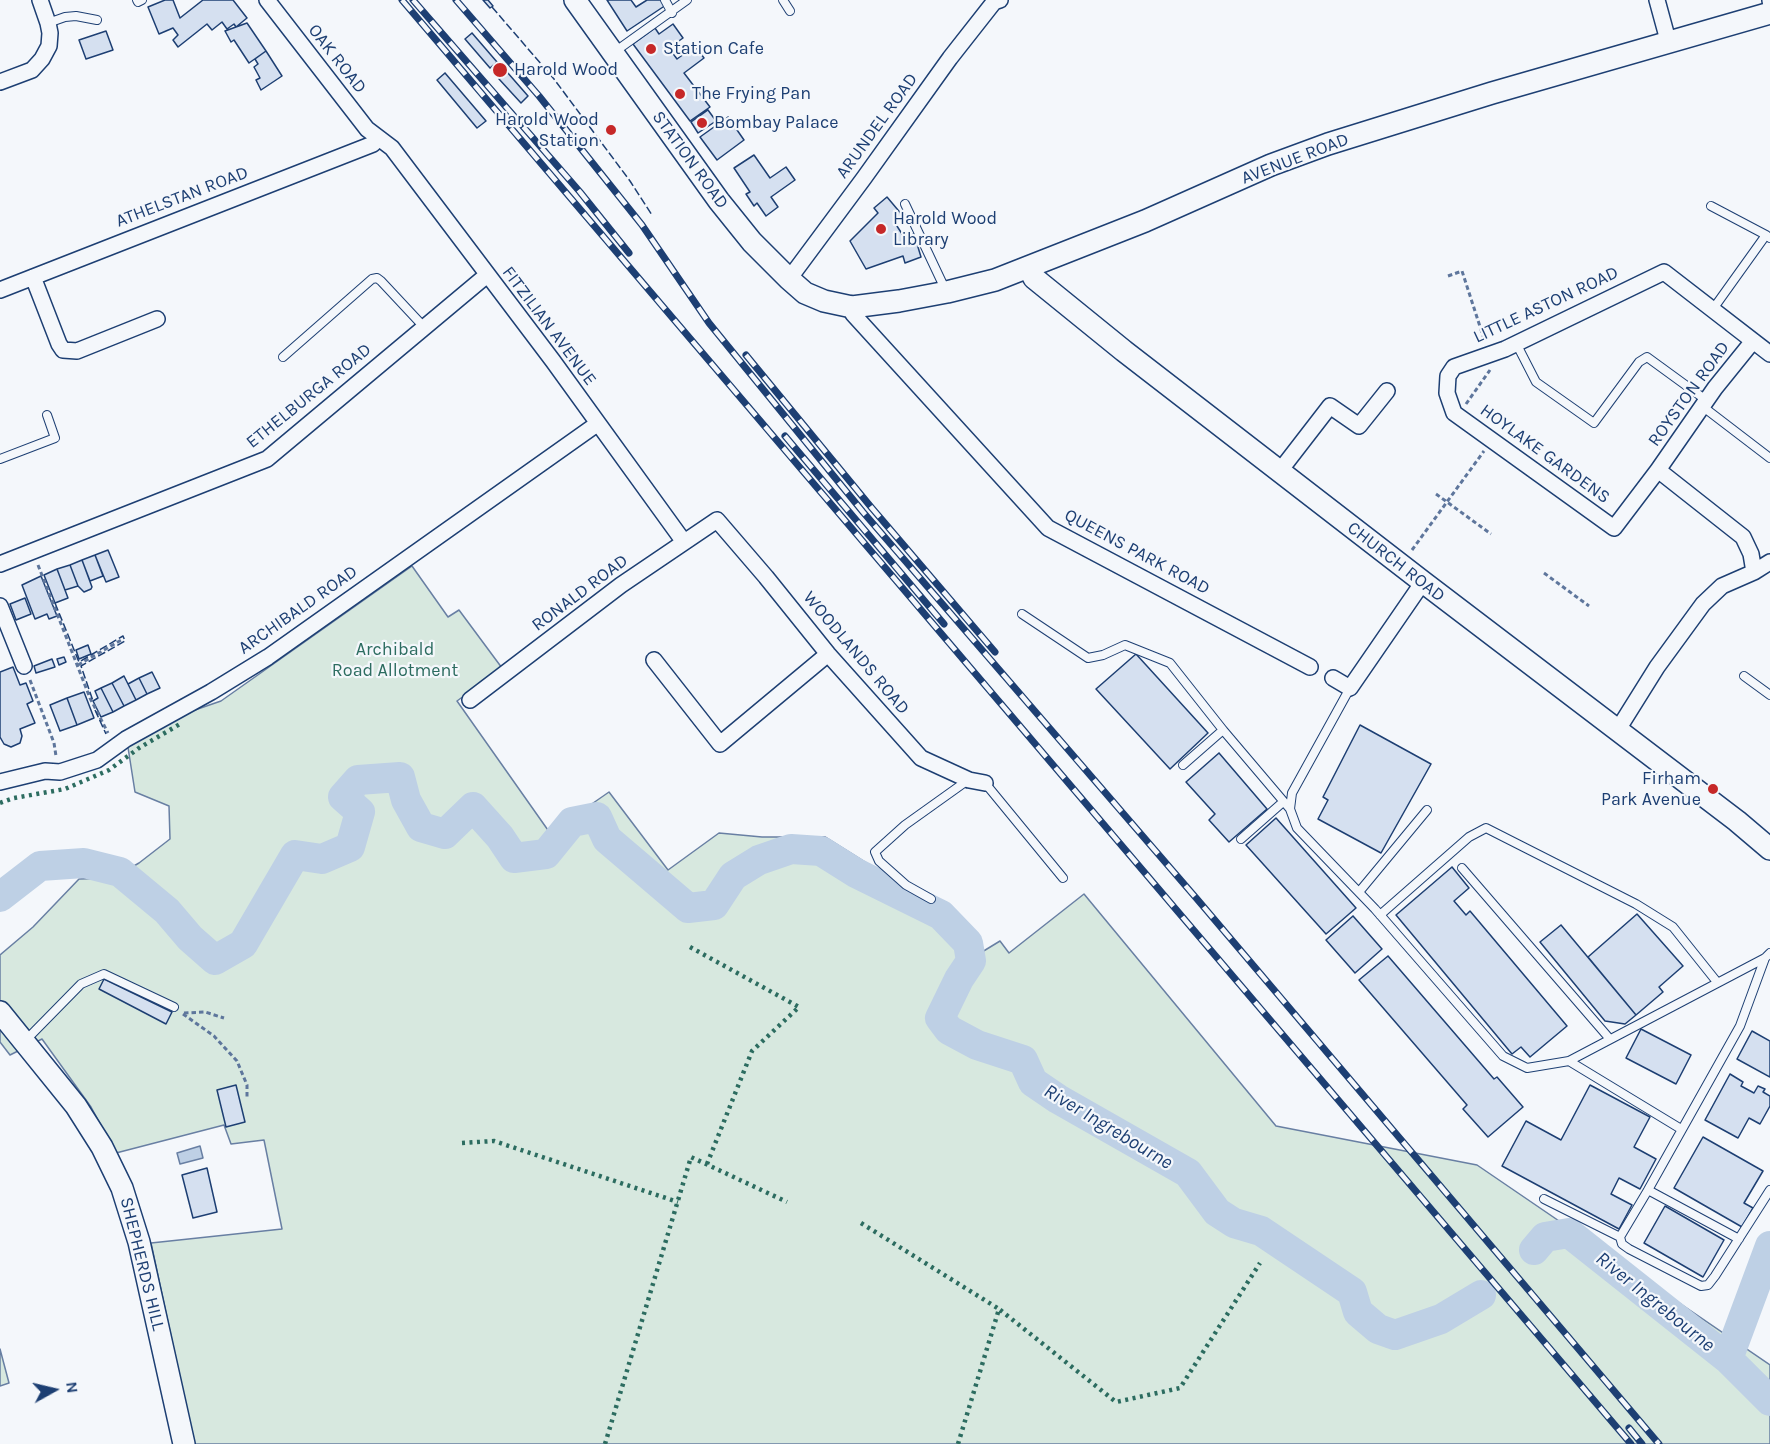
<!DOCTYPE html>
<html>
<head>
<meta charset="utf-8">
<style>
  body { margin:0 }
  #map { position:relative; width:1770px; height:1444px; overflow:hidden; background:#f4f7fb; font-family:Karla,sans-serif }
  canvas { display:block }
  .north { position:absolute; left:24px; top:1360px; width:60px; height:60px; -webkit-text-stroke:4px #f4f7fb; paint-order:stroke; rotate:82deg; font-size:16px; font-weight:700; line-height:24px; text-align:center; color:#1d3f73 }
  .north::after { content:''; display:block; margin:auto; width:21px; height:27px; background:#1d3f73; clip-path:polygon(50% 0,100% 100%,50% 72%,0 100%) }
</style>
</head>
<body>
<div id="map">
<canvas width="1770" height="1444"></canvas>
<div class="north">N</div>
</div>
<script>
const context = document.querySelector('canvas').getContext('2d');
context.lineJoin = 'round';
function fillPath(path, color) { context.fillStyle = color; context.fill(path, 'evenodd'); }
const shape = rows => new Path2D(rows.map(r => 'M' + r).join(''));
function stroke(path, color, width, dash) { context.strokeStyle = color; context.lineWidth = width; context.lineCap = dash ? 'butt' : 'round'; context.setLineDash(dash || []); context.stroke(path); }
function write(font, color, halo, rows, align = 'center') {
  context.font = font + ' Karla,sans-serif'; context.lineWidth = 4.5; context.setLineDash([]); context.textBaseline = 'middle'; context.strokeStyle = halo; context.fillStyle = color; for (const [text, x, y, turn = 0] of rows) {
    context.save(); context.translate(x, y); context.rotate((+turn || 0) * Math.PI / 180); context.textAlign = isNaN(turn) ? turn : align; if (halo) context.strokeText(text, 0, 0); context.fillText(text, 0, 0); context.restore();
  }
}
const green = shape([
  [412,566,448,617,459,610,502,668,457,701,550,833,609,792,668,870,719,833,762,837,825,837,951,916,972,935,982,952,1000,941,1009,953,1084,894,1276,1126,1477,1165,1770,1365,1770,1444,194,1444,151,1243,282,1229,264,1140,231,1144,224,1125,116,1153,91,1107,42,1039,10,1055,0,1042,0,955,33,927,79,879,113,878,139,863,170,839,169,806,135,792,127,741,163,721,221,701,412,566],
  [0,1349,9,1383,0,1386,0,1349]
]);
fillPath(green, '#d7e8df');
stroke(green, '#687fa3', 1.5);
const water = shape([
  [200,1146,203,1158,180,1164,177,1153,200,1146]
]);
fillPath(water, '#bed0e5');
stroke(water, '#687fa3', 1.5);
stroke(shape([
  [0,897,40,866,84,863,120,872,167,911,190,938,215,960,243,944,295,855,322,859,350,847,360,812,343,797,358,780,400,777,406,800,421,827,445,834,473,807,500,837,514,858,546,854,572,822,597,817,607,839,688,908,714,905,733,876,759,860,791,849,821,851,856,873,941,915,968,943,971,961,959,979,940,1018,949,1030,977,1045,1023,1060,1033,1082,1058,1099,1188,1173,1217,1212,1234,1223,1261,1231,1352,1292,1358,1312,1378,1329,1395,1335,1441,1319,1481,1295],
  [1534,1250,1545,1237,1569,1233,1728,1359,1770,1401],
  [1728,1359,1770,1246]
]), '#bed0e5', 30);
const building = shape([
  [165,0,173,0,180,18,203,0,233,0,247,18,236,27,234,24,227,29,222,22,212,30,207,24,178,47,173,40,178,35,173,28,159,34,148,7,165,0],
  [483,0,488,0,493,6,490,8,483,0],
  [607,0,631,0,636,7,647,0,662,0,666,5,627,31,607,0],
  [247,23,266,51,249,63,234,40,231,42,225,31,247,23],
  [673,24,683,38,669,48,677,59,695,46,704,58,684,73,710,107,690,121,633,44,655,28,659,34,673,24],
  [106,31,113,50,86,59,79,40,106,31],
  [472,33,497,62,490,68,465,39,472,33],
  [266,51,282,76,261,90,256,80,260,78,254,67,258,64,255,59,266,51],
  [507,72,528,96,521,103,499,79,507,72],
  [445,73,486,121,477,128,437,80,445,73],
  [708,110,716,121,698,133,691,122,708,110],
  [728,117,744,140,717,160,700,137,728,117],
  [754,155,770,178,786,167,795,180,771,197,778,207,766,216,757,203,754,206,746,194,750,192,734,168,754,155],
  [887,197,903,216,895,223,904,237,914,234,921,257,905,263,903,256,866,269,850,241,878,213,874,208,887,197],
  [108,550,119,577,106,582,95,555,108,550],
  [95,555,103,576,90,581,82,560,95,555],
  [82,560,92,587,91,589,84,592,78,586,70,565,82,560],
  [70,565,78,586,65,590,57,569,70,565],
  [57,569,68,598,55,603,44,575,57,569],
  [41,576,57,616,49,619,47,614,35,619,22,585,41,576],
  [25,598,31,614,16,620,10,604,25,598],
  [88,645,91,654,79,659,76,650,88,645],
  [1136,654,1208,733,1170,769,1096,689,1136,654],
  [64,657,66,662,59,665,57,659,64,657],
  [52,659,55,667,36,673,34,666,52,659],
  [13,667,20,685,26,683,33,701,27,704,35,723,20,729,22,736,20,743,11,747,4,744,0,737,0,672,13,667],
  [152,672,160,688,147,694,139,678,152,672],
  [124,676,136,700,124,706,112,683,124,676],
  [139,678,147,694,136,700,128,684,139,678],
  [112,683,124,706,113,712,101,688,112,683],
  [101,688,113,712,101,717,93,701,98,698,95,691,101,688],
  [84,692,94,718,77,725,67,698,84,692],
  [67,698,77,725,60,731,50,705,67,698],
  [1360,725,1431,764,1381,853,1318,819,1328,800,1323,797,1360,725],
  [1219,753,1267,809,1229,842,1209,820,1215,814,1186,782,1219,753],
  [1276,818,1356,908,1326,934,1246,845,1276,818],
  [1452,867,1469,888,1454,901,1466,915,1470,911,1567,1026,1530,1057,1521,1047,1512,1054,1396,915,1452,867],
  [1637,914,1683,966,1659,987,1663,992,1636,1015,1588,957,1637,914],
  [1353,916,1382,949,1355,973,1326,940,1353,916],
  [1561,925,1636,1015,1625,1024,1605,1021,1540,942,1561,925],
  [1388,956,1494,1079,1497,1077,1523,1107,1488,1137,1463,1109,1467,1105,1359,980,1388,956],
  [104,979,172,1012,166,1024,99,989,104,979],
  [1641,1029,1691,1055,1676,1084,1626,1058,1641,1029],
  [1752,1031,1770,1041,1770,1077,1737,1059,1752,1031],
  [1730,1074,1743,1082,1741,1086,1754,1093,1758,1086,1765,1089,1763,1092,1770,1096,1770,1106,1760,1124,1749,1118,1738,1138,1705,1120,1730,1074],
  [236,1085,245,1122,226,1127,217,1090,236,1085],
  [1590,1085,1650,1117,1634,1147,1656,1159,1640,1189,1619,1178,1611,1194,1632,1205,1619,1229,1502,1166,1526,1121,1561,1140,1590,1085],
  [1703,1137,1763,1171,1744,1203,1753,1208,1742,1227,1674,1188,1703,1137],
  [207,1168,217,1212,193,1218,182,1175,207,1168],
  [1665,1206,1724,1240,1703,1277,1644,1243,1665,1206]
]);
fillPath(building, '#d5e0f0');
stroke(building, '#1d3f73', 1.5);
const lane = shape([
  [137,0,138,2,142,0],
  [665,0,672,13],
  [783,0,790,11],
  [48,23,65,17,76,16,97,20],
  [613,53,687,0],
  [905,204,946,291],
  [1711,206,1766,235],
  [1713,309,1766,235,1770,238],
  [1516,343,1536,382,1594,423,1639,362,1647,357,1706,400],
  [283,357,372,279,377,278,381,281,424,327],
  [1702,406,1770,458],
  [0,459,55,438,47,415],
  [1022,614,1088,658,1103,655,1125,645,1170,663,1223,730,1290,809],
  [1744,676,1770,695],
  [1350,688,1292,793,1290,809,1297,828,1375,909,1503,1056,1527,1068,1569,1061,1765,958,1770,953],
  [1183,765,1223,730],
  [985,783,1063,878],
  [1241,839,1283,802],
  [1462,868,1609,1038],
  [1359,892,1427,810],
  [931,899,906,885,879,861,875,852,905,825,968,780],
  [1380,915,1469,837,1486,828,1636,904,1673,927,1717,982],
  [26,1040,81,984,104,974,174,1007],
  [1569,1061,1681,1129],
  [1648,1190,1739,1239],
  [1544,1199,1620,1237,1622,1244,1629,1249,1701,1286,1708,1285,1715,1276,1770,1190],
  [1620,1237,1648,1190,1740,1026,1765,958]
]);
const street = shape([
  [267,0,367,129,392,148,553,361,684,542],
  [1657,0,1669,44],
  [1770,0,1770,1],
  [0,82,32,70,42,59,49,46,50,33,48,23,40,0],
  [33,277,59,344,63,350,77,351,157,319],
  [789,279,864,178,950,58,994,2,1000,0],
  [0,290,373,144,378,139],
  [852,307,853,314,1048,528,1310,667],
  [1753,341,1715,388,1658,470,1743,537,1751,554,1754,572],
  [1658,470,1614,528,1454,413,1447,393,1448,376,1454,367,1505,349,1664,272,1770,354],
  [1279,472,1330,406,1359,426,1387,391],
  [0,564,267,459,487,275],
  [0,606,24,666],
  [654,660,720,744,828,654],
  [1333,678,1350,688,1423,582],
  [470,700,621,585,717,520,766,577,828,654,921,758,969,780,985,783],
  [1617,731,1657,667,1703,604,1722,586,1754,572,1770,562],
  [0,782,45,771,60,772,97,760,126,739,211,692,268,657,597,424]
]);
const secondary = shape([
  [575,0,719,201,752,242,789,279,805,293,824,301,852,307,899,301,947,292,995,280,1145,221,1271,165,1328,144,1492,93,1770,13],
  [1029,268,1034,278,1124,351,1423,582,1737,821,1770,849],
  [0,1012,76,1106,102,1147,122,1188,139,1242,184,1444]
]);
stroke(lane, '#1d3f73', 10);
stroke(street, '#1d3f73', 18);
stroke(secondary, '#1d3f73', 24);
stroke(shape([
  [1448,276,1462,271,1485,342],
  [1466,404,1490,370],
  [1436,494,1491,534],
  [1412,550,1484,451],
  [38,565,90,698,108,733],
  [1544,573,1589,606],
  [78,665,123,639],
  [30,680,54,743,56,756],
  [184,1013,205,1012,224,1018],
  [183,1014,214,1036,237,1061,247,1085,247,1099]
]), '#5e769c', 3, [4.5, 3]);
stroke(lane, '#f4f7fb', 8);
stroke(street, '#f4f7fb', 15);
stroke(secondary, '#f4f7fb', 21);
const rail = shape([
  [402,0,1631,1444],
  [413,0,580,192,629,253],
  [456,0,539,96,642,225,709,323,863,512,1197,899,1659,1444],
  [746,355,871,507,995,652],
  [785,436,944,624],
  [1629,1428,1642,1444]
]);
stroke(rail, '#1d3f73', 7);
stroke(rail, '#f4f7fb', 4.5, [14]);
stroke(shape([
  [0,803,14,798,65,789,109,770,139,748,180,724],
  [690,947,799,1007,752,1051,707,1164],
  [462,1143,494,1141,678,1202],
  [861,1223,999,1309],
  [605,1444,691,1157,787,1202],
  [958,1444,999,1309,1116,1402,1180,1388,1260,1263]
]), '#2c6c60', 4.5, [3, 4.5]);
stroke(shape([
  [492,7,554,79,630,181,652,215],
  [55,603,79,662,123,636,125,641,81,666,93,701],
  [95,710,106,734]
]), '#1d3f73', 1.5, [8, 3]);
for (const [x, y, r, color] of [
  [651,49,6,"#c62828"],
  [500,70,8,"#c62828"],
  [680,94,6,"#c62828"],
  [702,123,6,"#c62828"],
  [611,130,6,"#c62828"],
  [881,229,6,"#c62828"],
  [1713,789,6,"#c62828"]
]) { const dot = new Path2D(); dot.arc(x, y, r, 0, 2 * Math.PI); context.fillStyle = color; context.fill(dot); stroke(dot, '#f4f7fb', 2); }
write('18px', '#1d3f73', '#f4f7fb', [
  ["Station Cafe",663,49],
  ["Harold Wood",514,70],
  ["The Frying Pan",692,94],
  ["Harold Wood",599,120,"right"],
  ["Station",599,141,"right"],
  ["Bombay Palace",714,123],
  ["Harold Wood",893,219],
  ["Library",893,240],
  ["Firham",1701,779,"right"],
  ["Park Avenue",1701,800,"right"]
], 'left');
write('18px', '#1d3f73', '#f4f7fb', [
  ["OAK ROAD",337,59,52],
  ["ARUNDEL ROAD",877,126,-54],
  ["AVENUE ROAD",1295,159,-21],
  ["STATION ROAD",690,160,54],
  ["ATHELSTAN ROAD",182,197,-21],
  ["LITTLE ASTON ROAD",1546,305,-25],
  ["FITZILIAN AVENUE",549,326,53],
  ["ROYSTON ROAD",1689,394,-54],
  ["ETHELBURGA ROAD",309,396,-39],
  ["HOYLAKE GARDENS",1545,454,36],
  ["QUEENS PARK ROAD",1137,552,28],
  ["CHURCH ROAD",1396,562,38],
  ["RONALD ROAD",580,593,-37],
  ["ARCHIBALD ROAD",298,610,-35],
  ["WOODLANDS ROAD",856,653,50],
  ["SHEPHERDS HILL",142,1264,76]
]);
write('18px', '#2c6c60', '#f4f7fb', [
  ["Archibald",395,650],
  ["Road Allotment",395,671]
]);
write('italic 20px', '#1d3f73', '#f4f7fb', [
  ["River Ingrebourne",1108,1127,31],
  ["River Ingrebourne",1655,1302,39]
]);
</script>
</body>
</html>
